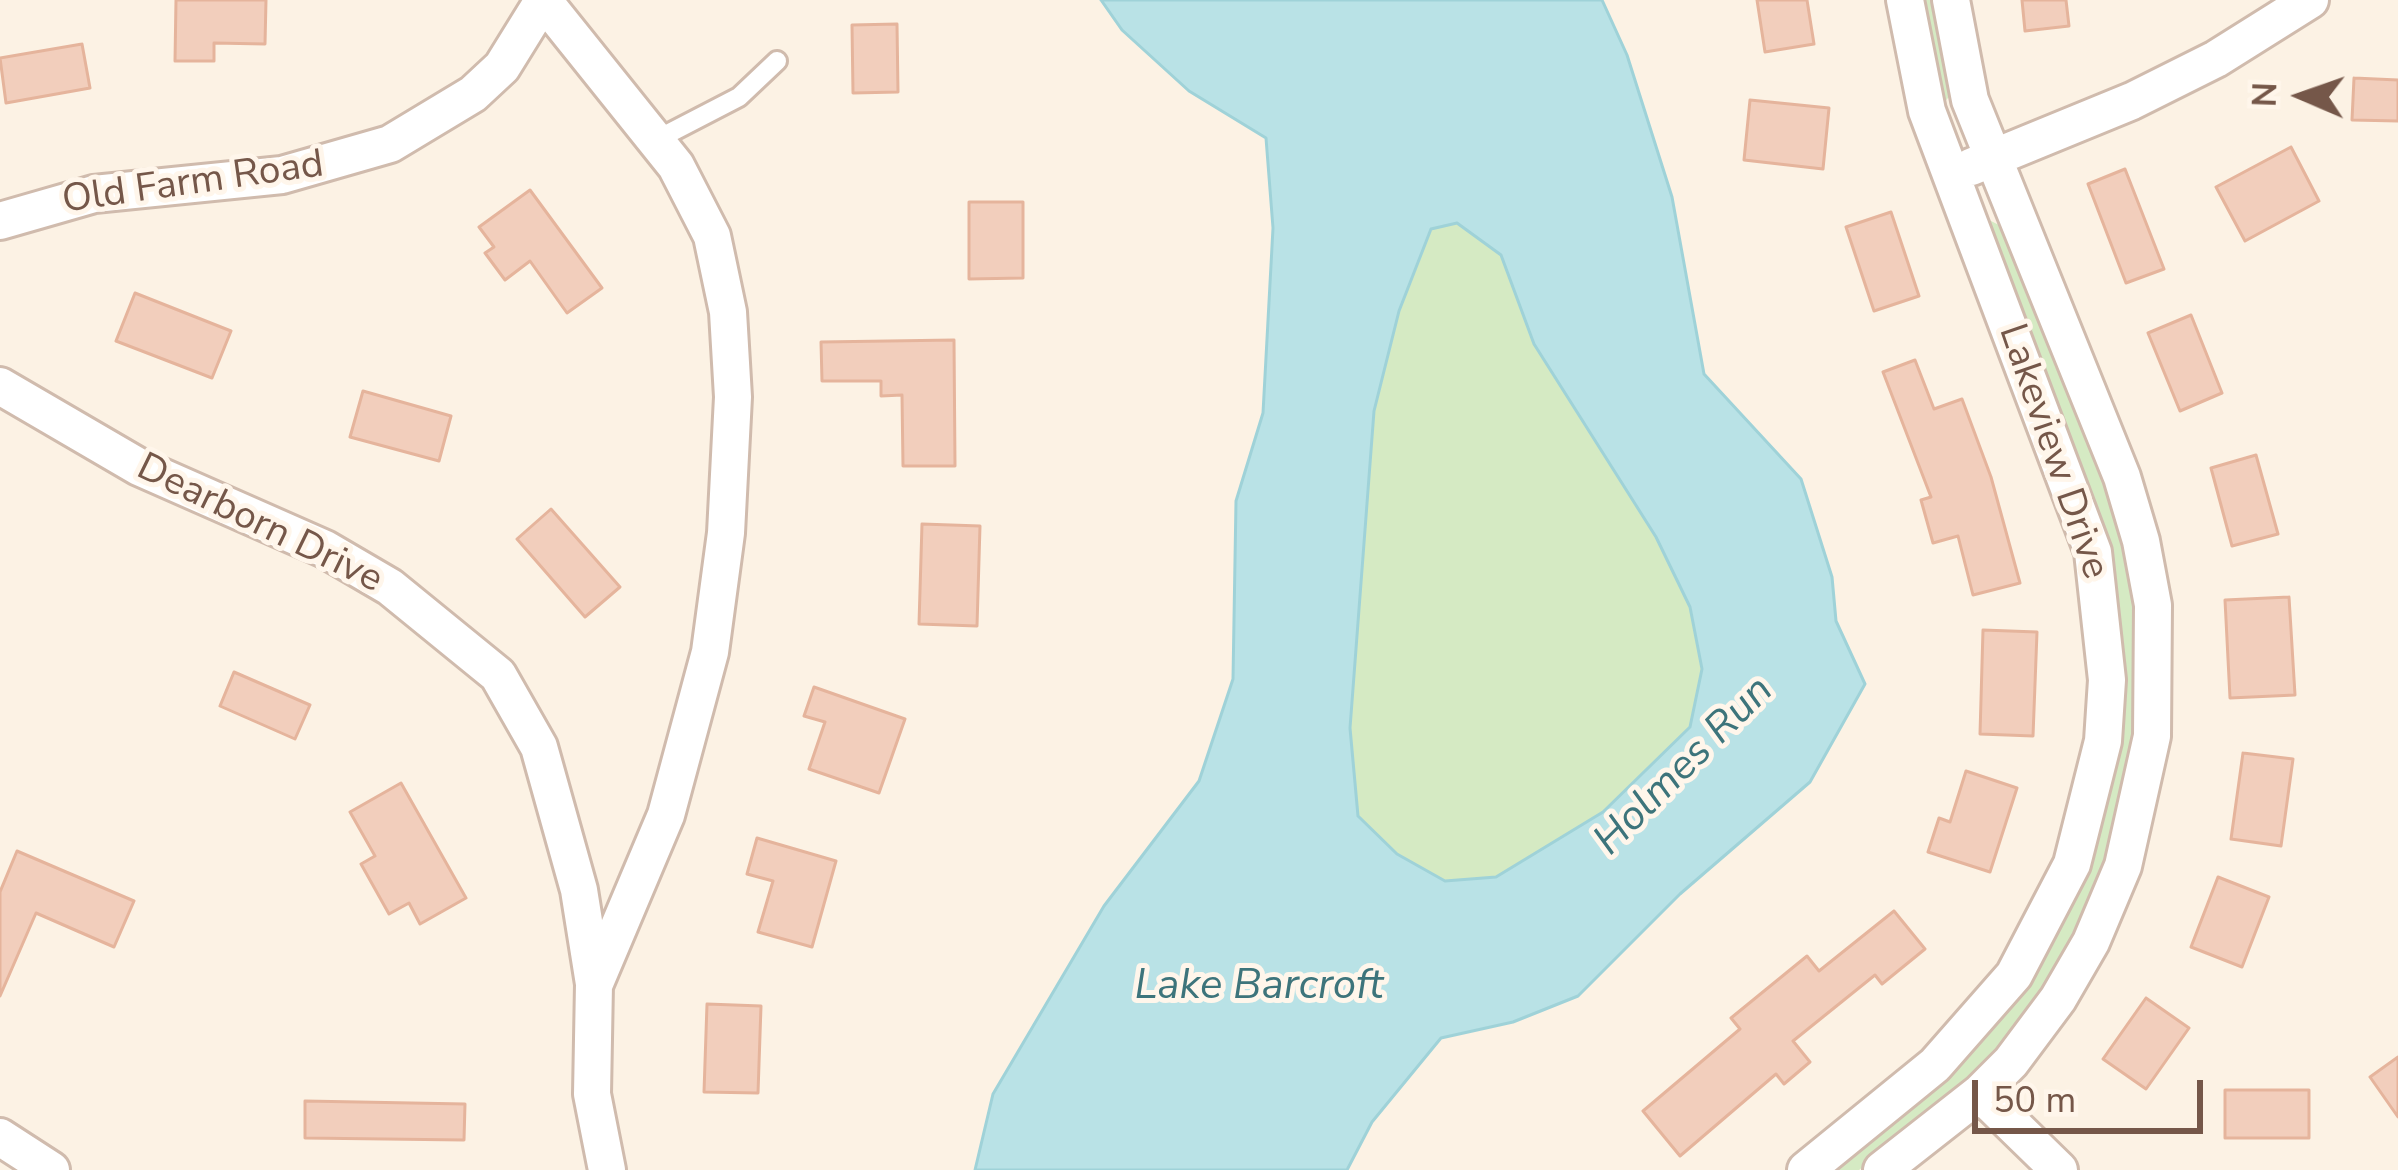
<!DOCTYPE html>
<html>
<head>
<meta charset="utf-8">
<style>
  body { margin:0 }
  #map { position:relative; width:2398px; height:1170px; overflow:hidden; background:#fcf2e4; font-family:"Nunito Sans",sans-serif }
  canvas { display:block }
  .north { position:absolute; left:2242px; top:36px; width:120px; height:120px; -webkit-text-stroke:9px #fff6eb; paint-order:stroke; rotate:272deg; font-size:33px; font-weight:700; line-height:48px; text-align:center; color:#755749 }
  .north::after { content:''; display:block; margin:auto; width:42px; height:54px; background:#755749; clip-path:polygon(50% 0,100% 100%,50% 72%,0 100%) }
  .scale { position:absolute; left:1972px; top:1080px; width:231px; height:54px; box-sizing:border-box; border:6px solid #755749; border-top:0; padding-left:15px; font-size:36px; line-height:42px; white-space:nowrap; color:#755749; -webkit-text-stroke:9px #fff6eb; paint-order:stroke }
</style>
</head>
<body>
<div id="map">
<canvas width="2398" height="1170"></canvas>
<div class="north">N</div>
<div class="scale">50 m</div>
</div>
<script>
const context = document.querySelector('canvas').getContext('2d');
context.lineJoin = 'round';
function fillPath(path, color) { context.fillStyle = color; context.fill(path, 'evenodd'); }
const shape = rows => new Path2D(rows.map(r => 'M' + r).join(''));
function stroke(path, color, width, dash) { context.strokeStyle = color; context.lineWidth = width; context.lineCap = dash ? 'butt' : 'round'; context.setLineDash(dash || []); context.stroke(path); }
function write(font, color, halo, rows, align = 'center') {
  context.font = font + ' "Nunito Sans",sans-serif'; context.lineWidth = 10; context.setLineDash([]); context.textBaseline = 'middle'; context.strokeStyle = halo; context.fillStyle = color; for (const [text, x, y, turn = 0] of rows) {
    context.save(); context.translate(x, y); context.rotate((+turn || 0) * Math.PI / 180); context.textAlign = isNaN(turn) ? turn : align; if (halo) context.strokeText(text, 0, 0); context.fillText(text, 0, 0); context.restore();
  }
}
fillPath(shape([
  [1915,0,1935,0,1951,94,1941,107],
  [1991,221,2003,227,2111,491,2140,618,2136,739,2115,838,2079,932,2039,997,1966,1085,1859,1170,1828,1170,2040,963,2082,879,2107,803,2118,734,2099,517,1996,257,1986,223],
  [1457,223,1501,255,1534,344,1656,537,1690,607,1702,669,1690,727,1603,812,1496,877,1445,881,1397,854,1358,816,1350,728,1374,411,1399,311,1432,229]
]), '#d5eac3');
const water = shape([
  [1101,0,1602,0,1627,55,1672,197,1704,374,1801,479,1832,577,1836,621,1865,684,1810,782,1680,894,1578,996,1513,1022,1441,1038,1372,1122,1347,1170,975,1170,993,1094,1104,906,1199,781,1233,679,1236,501,1263,413,1273,228,1266,138,1189,91,1122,30,1101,0],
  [1457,223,1501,255,1534,344,1656,537,1690,607,1702,669,1690,727,1603,812,1496,877,1445,881,1397,854,1358,816,1350,728,1374,411,1399,311,1431,229,1457,223]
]);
fillPath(water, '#b9e2e6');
stroke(water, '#9fd2d8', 3);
const building = shape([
  [176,0,266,0,265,44,214,43,214,61,175,61,176,0],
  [1757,0,1807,0,1814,44,1765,52,1757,0],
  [2022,0,2066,0,2069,26,2025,31,2022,0],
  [897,24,898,92,853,93,852,25,897,24],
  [82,44,90,88,6,103,0,58,82,44],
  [2354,78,2398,80,2398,121,2352,120,2354,78],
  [1750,100,1829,108,1823,169,1744,160,1750,100],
  [2291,147,2319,201,2245,241,2216,187,2291,147],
  [2125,169,2164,269,2126,283,2088,184,2125,169],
  [530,190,602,288,567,313,530,261,505,280,485,253,494,247,479,227,530,190],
  [969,202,1023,202,1023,278,969,279,969,202],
  [1891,212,1919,296,1874,311,1846,227,1891,212],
  [135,293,231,331,212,378,116,341,135,293],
  [2191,315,2222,393,2180,411,2148,333,2191,315],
  [954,340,955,466,903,466,902,395,881,396,881,381,822,381,821,342,954,340],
  [1915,360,1934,409,1962,399,1991,477,2020,583,1973,595,1958,536,1933,543,1921,500,1931,497,1883,372,1915,360],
  [363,391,451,416,439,461,350,437,363,391],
  [2256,455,2278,534,2232,546,2211,468,2256,455],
  [551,509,620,587,585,617,517,539,551,509],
  [922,524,980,526,977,626,919,624,922,524],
  [2289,597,2295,695,2230,698,2225,600,2289,597],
  [1983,630,2037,632,2033,736,1980,734,1983,630],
  [234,672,310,705,295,739,220,706,234,672],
  [814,687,905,719,879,793,809,769,825,722,804,716,814,687],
  [2243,753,2293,759,2281,846,2231,839,2243,753],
  [1966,771,2017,788,1990,872,1928,852,1939,818,1950,822,1966,771],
  [401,783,466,898,420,924,409,903,389,914,361,864,375,856,350,812,401,783],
  [757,838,836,861,812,947,758,932,773,881,747,874,757,838],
  [17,851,134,901,114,947,36,913,0,996,0,892,17,851],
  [2218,877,2269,897,2242,967,2191,947,2218,877],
  [1894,911,1925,949,1882,984,1875,975,1793,1041,1810,1062,1784,1084,1776,1074,1680,1156,1643,1111,1740,1029,1731,1018,1807,956,1819,971,1894,911],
  [2146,998,2189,1028,2146,1089,2103,1059,2146,998],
  [707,1004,761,1006,758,1093,704,1092,707,1004],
  [2398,1057,2398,1117,2370,1077,2398,1057],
  [2225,1090,2309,1090,2309,1138,2225,1138,2225,1090],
  [305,1101,465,1104,464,1140,305,1138,305,1101]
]);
fillPath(building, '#f2cebc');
stroke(building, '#e5b49c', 3);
const lane = shape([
  [656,140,739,97,777,61]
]);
const street = shape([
  [543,0,676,166,712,236,728,312,733,397,726,533,710,652,666,815,595,983],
  [1971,167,2132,101,2216,59,2310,0],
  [0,221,94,194,282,175,390,144,473,94,502,67,541,4],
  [0,386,139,467,325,549,390,587,498,675,539,747,579,890,594,984,592,1094,607,1170],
  [1980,1093,2059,1170],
  [0,1137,51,1170],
  [1806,1170,1935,1065,2014,975,2072,864,2103,741,2107,680,2093,552,1927,111,1905,0],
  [1882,1170,1980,1093,2011,1062,2058,999,2091,942,2123,866,2152,736,2153,605,2141,541,2122,477,1970,100,1951,0]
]);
stroke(lane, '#d0bbad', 24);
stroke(street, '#d0bbad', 42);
stroke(lane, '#fff', 18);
stroke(street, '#fff', 36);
write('39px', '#755749', '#fff6eb', [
  ["Old Farm Road",193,184,-8],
  ["Lakeview Drive",2052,452,71],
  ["Dearborn Drive",259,525,26]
]);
write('italic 42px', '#3d747b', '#fff6eb', [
  ["Holmes Run",1685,767,-45],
  ["Lake Barcroft",1259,988]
]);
</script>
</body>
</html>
